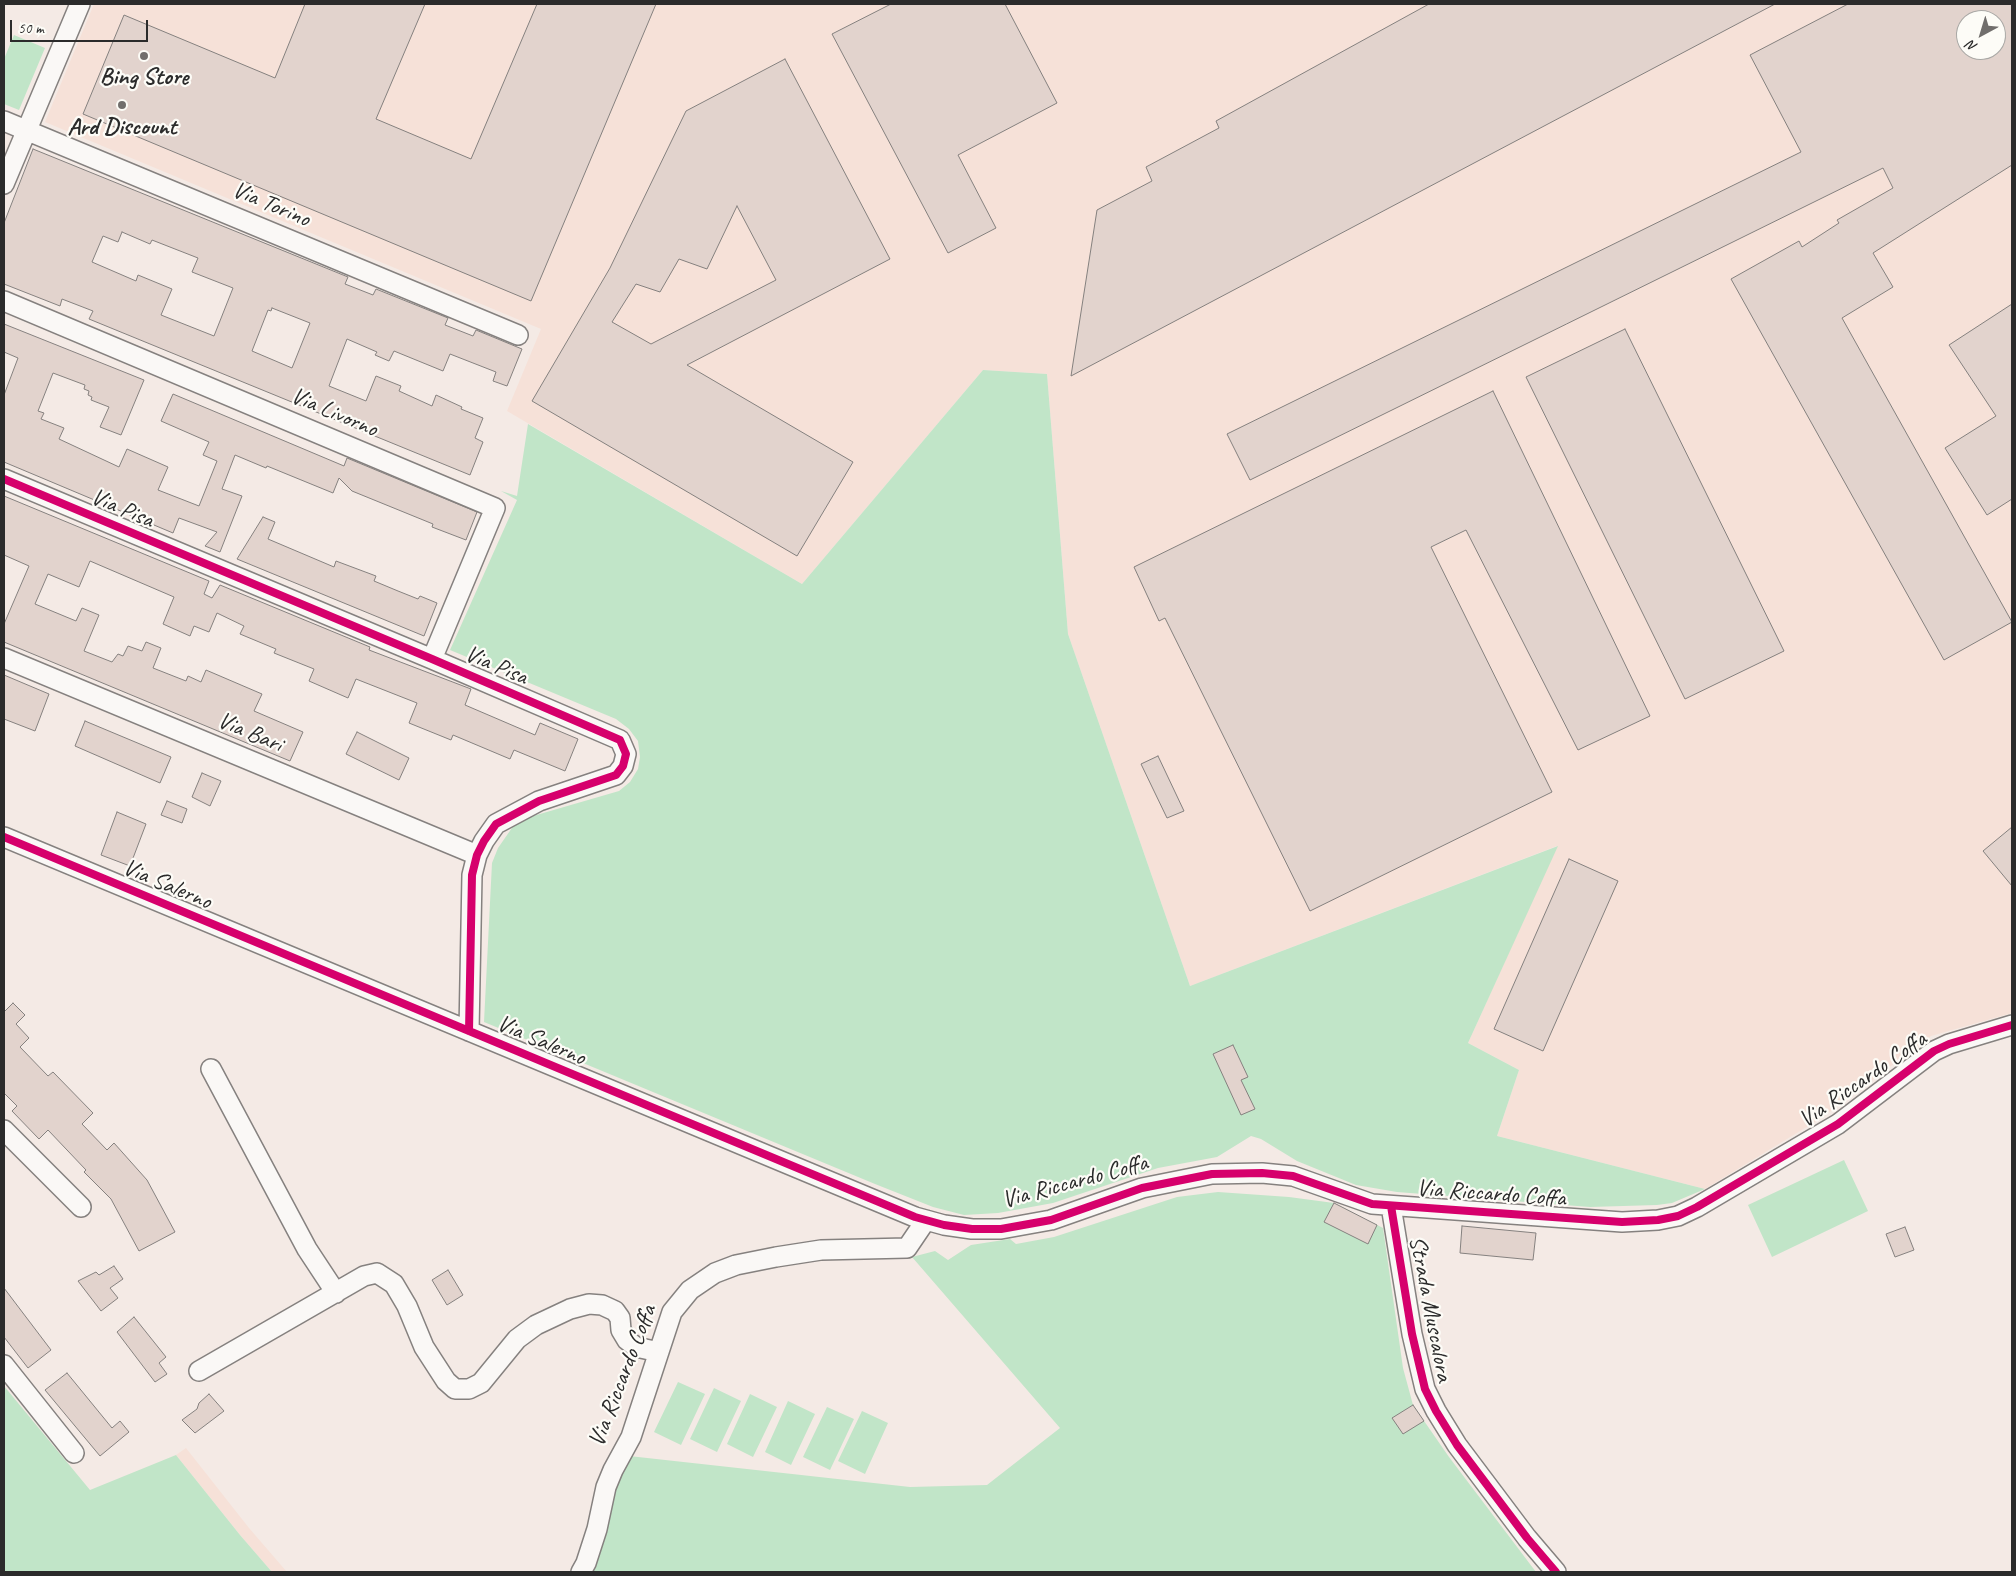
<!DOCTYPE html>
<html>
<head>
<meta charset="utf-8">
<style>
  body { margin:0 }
  #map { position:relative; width:2016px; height:1576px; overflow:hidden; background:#f4eae5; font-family:Caveat,sans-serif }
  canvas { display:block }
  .frame { position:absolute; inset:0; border:5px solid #2b2b2b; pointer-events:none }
  .north { position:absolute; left:1956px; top:10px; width:50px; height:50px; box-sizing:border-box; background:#fdfcf7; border:1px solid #a9a8a5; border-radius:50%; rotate:219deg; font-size:14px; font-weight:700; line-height:20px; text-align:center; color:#2b2b2b }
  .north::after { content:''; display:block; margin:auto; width:18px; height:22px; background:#716e6c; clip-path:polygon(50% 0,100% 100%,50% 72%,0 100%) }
  .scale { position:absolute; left:10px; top:20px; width:138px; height:22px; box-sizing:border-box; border:2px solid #2b2b2b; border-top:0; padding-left:6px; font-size:15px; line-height:18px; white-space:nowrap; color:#2b2b2b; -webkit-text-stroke:4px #fdfcf7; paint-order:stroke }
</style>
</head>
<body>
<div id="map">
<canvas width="2016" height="1576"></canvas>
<div class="frame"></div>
<div class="north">N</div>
<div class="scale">50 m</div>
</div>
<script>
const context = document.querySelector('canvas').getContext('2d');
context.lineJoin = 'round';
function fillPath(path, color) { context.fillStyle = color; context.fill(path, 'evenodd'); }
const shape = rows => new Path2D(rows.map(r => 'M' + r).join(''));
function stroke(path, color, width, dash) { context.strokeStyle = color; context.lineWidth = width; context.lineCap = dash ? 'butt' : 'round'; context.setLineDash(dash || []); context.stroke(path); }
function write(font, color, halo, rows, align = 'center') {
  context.font = font + ' Caveat,sans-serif'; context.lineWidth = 4.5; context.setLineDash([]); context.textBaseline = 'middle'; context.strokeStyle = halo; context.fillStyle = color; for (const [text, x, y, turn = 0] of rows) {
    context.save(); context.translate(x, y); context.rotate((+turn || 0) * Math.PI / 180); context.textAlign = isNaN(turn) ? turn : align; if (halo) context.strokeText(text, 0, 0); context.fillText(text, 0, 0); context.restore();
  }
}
fillPath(shape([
  [94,4,2012,4,2012,1013,1931,1036,1823,1117,1705,1189,1497,1136,1519,1070,1468,1043,1557,846,1190,986,1068,634,1047,374,983,370,802,584,507,411,541,329,45,122],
  [1966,20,1996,20,1996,50,1966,50],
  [186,1448,249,1528,287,1572,272,1572,240,1535,176,1455]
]), '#f6e1d8');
fillPath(shape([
  [14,35,45,48,19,110,4,104,4,59],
  [983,370,1047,374,1068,634,1190,986,1558,846,1468,1043,1519,1070,1497,1136,1705,1189,1672,1203,1657,1205,1590,1207,1397,1192,1356,1185,1297,1161,1261,1139,1251,1136,1217,1157,1158,1168,1053,1203,998,1213,964,1215,933,1207,875,1184,484,1022,492,863,498,848,514,825,533,816,619,791,630,782,638,769,640,757,638,741,629,729,616,719,450,650,517,500,501,491,517,496,528,424,802,584],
  [1844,1160,1868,1211,1772,1257,1748,1205],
  [1218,1192,1289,1197,1334,1203,1383,1228,1403,1368,1413,1405,1449,1457,1536,1572,587,1572,611,1489,629,1456,910,1487,987,1485,1060,1428,912,1257,935,1251,948,1260,971,1245,1010,1239,1016,1244,1054,1237,1177,1197],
  [678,1382,705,1394,681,1445,654,1432],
  [4,1386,90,1490,176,1455,240,1535,272,1572,4,1572],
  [714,1388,741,1401,717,1452,690,1439],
  [750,1394,777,1407,753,1457,727,1444],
  [788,1401,815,1414,791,1465,765,1452],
  [827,1407,854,1419,830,1470,803,1457],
  [862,1411,888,1423,865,1474,838,1461]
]), '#c1e5c8');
const building = shape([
  [305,4,425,4,376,119,471,159,537,4,656,4,531,301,83,114,124,15,275,78,305,4],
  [891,4,1005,4,1057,103,958,155,996,228,948,253,832,34,891,4],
  [1429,4,1775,4,1071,376,1097,210,1152,181,1146,167,1219,128,1216,121,1429,4],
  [1848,4,2012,4,2012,165,1873,253,1893,287,1842,318,2012,622,1944,660,1731,279,1799,241,1802,247,1839,223,1837,220,1893,188,1883,168,1250,480,1227,434,1801,152,1750,55,1848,4],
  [1966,20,1996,20,1996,50,1966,50,1966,20],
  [785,59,890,259,687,365,853,462,797,556,532,401,610,268,686,111,785,59],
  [737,206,776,280,651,344,612,322,636,284,660,292,679,259,707,269,737,206],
  [33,149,348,277,345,284,373,295,376,289,448,318,445,325,473,336,476,330,522,349,507,386,493,381,496,372,450,354,443,371,394,351,389,361,375,355,377,352,347,339,329,386,366,401,376,376,401,386,399,391,432,406,436,395,462,407,461,409,483,418,475,438,483,442,470,475,89,319,93,311,62,299,60,306,4,284,4,223,33,149],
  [122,232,150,244,152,240,198,258,192,272,233,288,214,336,161,315,172,289,138,275,136,281,92,262,103,236,118,242,122,232],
  [272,308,310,323,292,368,252,351,268,310,271,311,272,308],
  [2012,304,2012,499,1987,515,1945,448,1996,416,1949,345,2012,304],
  [4,324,144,380,121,435,100,427,109,407,91,400,92,397,88,395,89,391,84,389,85,385,53,373,38,411,44,413,41,419,64,428,59,439,119,467,127,449,168,467,158,490,199,506,217,461,203,455,209,442,161,421,173,394,344,466,347,458,477,512,466,540,432,527,433,524,352,491,339,478,333,493,267,466,266,468,235,455,222,489,242,496,220,552,205,546,217,532,179,518,173,533,4,462,4,395,18,358,4,352,4,324],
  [1625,329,1784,651,1685,699,1526,377,1625,329],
  [1493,391,1650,716,1578,750,1466,530,1431,547,1552,792,1310,911,1165,618,1159,621,1134,567,1493,391],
  [4,496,209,581,204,594,212,598,220,585,370,647,369,650,471,689,465,705,535,735,540,723,578,739,565,771,514,750,510,759,453,735,451,740,409,723,417,703,356,679,348,698,309,681,314,669,274,653,276,649,240,634,244,626,217,613,209,632,194,626,190,636,163,624,174,597,90,561,79,587,48,574,35,604,76,621,82,608,99,615,84,651,112,662,118,654,123,656,128,646,142,651,146,642,161,648,153,668,186,681,188,676,201,682,206,670,262,694,254,711,303,732,290,761,4,642,4,624,29,566,4,555,4,496],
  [263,517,275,522,268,539,334,567,336,561,376,576,374,581,398,591,418,599,420,596,437,603,424,636,237,559,263,517],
  [4,675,49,694,35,731,4,719,4,675],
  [85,721,171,757,160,783,75,746,85,721],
  [357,732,409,758,399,780,346,754,357,732],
  [1158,756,1184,811,1167,818,1141,764,1158,756],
  [202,773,221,781,210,806,192,797,202,773],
  [167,801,187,809,182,823,161,815,167,801],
  [117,812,146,824,130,866,101,855,117,812],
  [2012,827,2012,886,1983,851,2012,827],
  [1569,859,1618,881,1543,1051,1494,1029,1569,859],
  [13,1003,25,1015,16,1024,29,1038,20,1047,48,1076,53,1072,93,1113,82,1124,107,1150,114,1143,147,1180,175,1232,139,1251,111,1199,84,1172,86,1170,48,1130,39,1139,12,1111,17,1106,4,1093,4,1012,13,1003],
  [1233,1045,1248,1077,1241,1080,1255,1109,1241,1115,1213,1054,1233,1045],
  [1334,1203,1377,1225,1368,1244,1324,1222,1334,1203],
  [1462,1226,1536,1233,1533,1260,1460,1253,1462,1226],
  [1905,1227,1914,1250,1895,1257,1886,1234,1905,1227],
  [114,1266,123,1279,110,1288,118,1298,101,1311,78,1281,96,1272,99,1275,114,1266],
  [448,1270,463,1295,447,1305,432,1280,448,1270],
  [4,1288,51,1350,28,1368,4,1337,4,1288],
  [134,1317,166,1357,159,1363,167,1374,155,1382,117,1332,134,1317],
  [67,1373,112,1428,120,1421,129,1432,100,1456,45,1390,67,1373],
  [209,1394,224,1411,195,1433,182,1420,197,1409,199,1403,209,1394],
  [1413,1405,1424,1421,1403,1434,1392,1418,1413,1405]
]);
fillPath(building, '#e2d3cd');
stroke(building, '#85817f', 1);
const minor = shape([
  [4,121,518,335],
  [4,184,80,4],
  [4,301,495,508,432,659],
  [4,479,432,659,620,740,626,754,623,766,616,775,539,801,496,824,484,841,477,855,472,875,469,1031],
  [4,658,477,855],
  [4,837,915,1217,944,1225,972,1229,1001,1229,1051,1220,1142,1188,1212,1174,1262,1173,1293,1176,1372,1204,1622,1222,1658,1220,1678,1216,1697,1207,1838,1124,1934,1051,1949,1044,2012,1025],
  [211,1069,307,1249,336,1293],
  [4,1130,81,1207],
  [1391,1206,1412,1334,1425,1389,1436,1411,1457,1445,1527,1538,1556,1572],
  [4,1365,74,1453],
  [199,1371,364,1276,377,1273,394,1284,407,1306,424,1347,446,1381,455,1389,469,1389,481,1383,517,1339,536,1325,570,1309,589,1304,602,1305,615,1311,620,1318,621,1330,627,1340,636,1347,659,1352],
  [581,1572,586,1563,597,1529,606,1487,613,1470,631,1437,672,1312,690,1290,715,1273,736,1265,776,1257,821,1250,907,1248,926,1220]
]);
stroke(minor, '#85817f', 22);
stroke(minor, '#faf8f6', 19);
stroke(shape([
  [4,479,432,659,620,740,626,754,623,766,616,775,539,801,496,824,484,841,477,855,472,875,469,1031],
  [4,837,915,1217,944,1225,972,1229,1001,1229,1051,1220,1142,1188,1212,1174,1262,1173,1293,1176,1372,1204,1622,1222,1658,1220,1678,1216,1697,1207,1838,1124,1934,1051,1949,1044,2012,1025],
  [1391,1206,1412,1334,1425,1389,1436,1411,1457,1445,1527,1538,1556,1572]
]), '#d6006c', 8);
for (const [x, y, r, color] of [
  [144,56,5,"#716e6c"],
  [122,105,5,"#716e6c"]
]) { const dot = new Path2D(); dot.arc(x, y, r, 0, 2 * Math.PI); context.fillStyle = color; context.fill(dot); stroke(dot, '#fdfcf7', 2); }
write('bold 24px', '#2b2b2b', '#fdfcf7', [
  ["Bing Store",144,78],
  ["Ard Discount",122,128]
]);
write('24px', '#2b2b2b', '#fdfcf7', [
  ["Via Torino",271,205,23],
  ["Via Livorno",334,413,23],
  ["Via Pisa",122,509,23],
  ["Via Pisa",496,666,23],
  ["Via Bari",250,733,23],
  ["Via Salerno",167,885,23],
  ["Via Salerno",541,1041,23],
  ["Via Riccardo Coffa",1863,1080,-35],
  ["Via Riccardo Coffa",1075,1182,-15],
  ["Via Riccardo Coffa",1491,1194,4],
  ["Strada Muscalora",1430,1309,79],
  ["Via Riccardo Coffa",623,1376,-69]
]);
</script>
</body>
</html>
